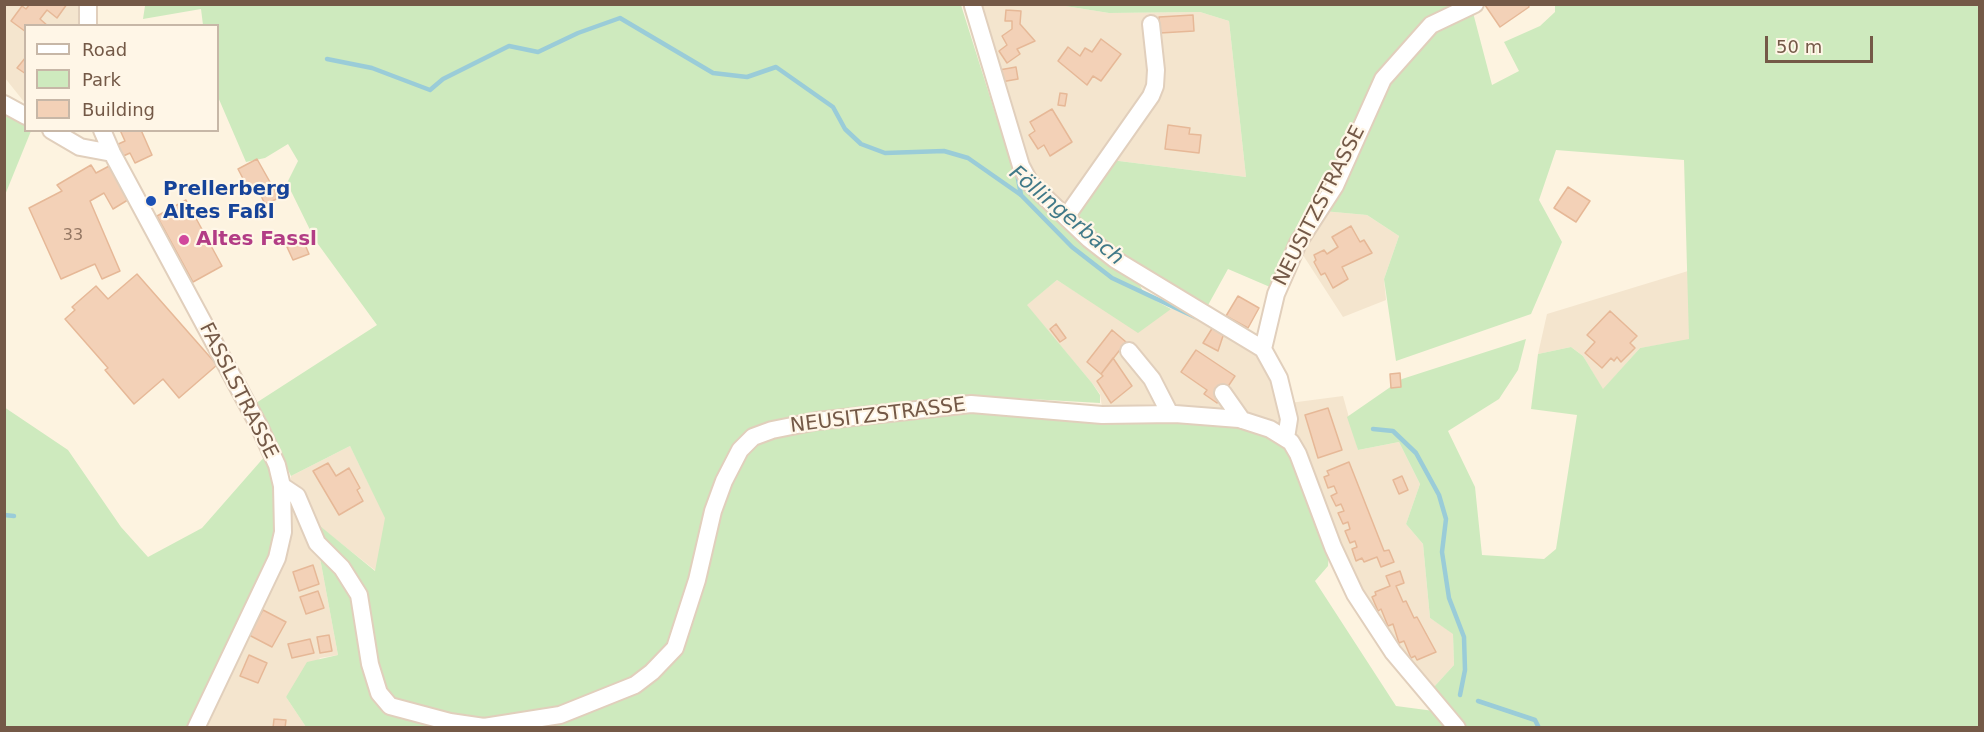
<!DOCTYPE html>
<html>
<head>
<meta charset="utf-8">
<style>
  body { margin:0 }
  #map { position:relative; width:1984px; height:732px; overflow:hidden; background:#fdf3e0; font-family:"DejaVu Sans",sans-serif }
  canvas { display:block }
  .frame { position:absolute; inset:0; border:6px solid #745947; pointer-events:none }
  .legend { position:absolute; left:24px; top:24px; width:195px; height:108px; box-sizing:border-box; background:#fff6e7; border:2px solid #c7b7a7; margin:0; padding:8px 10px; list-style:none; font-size:18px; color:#745947 }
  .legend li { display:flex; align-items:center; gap:12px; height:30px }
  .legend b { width:30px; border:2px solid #c7b7a7 }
  .scale { position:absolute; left:1765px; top:36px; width:108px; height:27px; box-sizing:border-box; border:3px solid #745947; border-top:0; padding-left:8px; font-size:18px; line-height:21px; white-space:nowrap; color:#745947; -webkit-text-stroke:4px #fff6e7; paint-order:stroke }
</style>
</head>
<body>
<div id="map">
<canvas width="1984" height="732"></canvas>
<div class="frame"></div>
<ul class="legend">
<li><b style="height:8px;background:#fff"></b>Road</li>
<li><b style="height:16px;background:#ceeabe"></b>Park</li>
<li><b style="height:16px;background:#f3d1b7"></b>Building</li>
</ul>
<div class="scale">50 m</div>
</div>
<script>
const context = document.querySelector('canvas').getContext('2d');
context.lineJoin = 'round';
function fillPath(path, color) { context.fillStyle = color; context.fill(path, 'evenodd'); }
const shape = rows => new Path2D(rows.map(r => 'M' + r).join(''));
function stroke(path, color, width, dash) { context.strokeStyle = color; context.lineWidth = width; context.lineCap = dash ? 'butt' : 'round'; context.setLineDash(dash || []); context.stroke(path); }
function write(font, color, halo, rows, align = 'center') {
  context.font = font + ' "DejaVu Sans",sans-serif'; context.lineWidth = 4.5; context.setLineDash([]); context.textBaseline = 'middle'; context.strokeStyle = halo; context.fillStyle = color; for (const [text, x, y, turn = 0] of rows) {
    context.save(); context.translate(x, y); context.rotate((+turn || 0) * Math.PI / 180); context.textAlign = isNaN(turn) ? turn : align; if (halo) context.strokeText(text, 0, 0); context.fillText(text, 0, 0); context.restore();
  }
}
fillPath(shape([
  [5,5,79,5,79,25,26,26,25,103,5,78],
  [976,5,1059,5,1109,13,1200,12,1229,21,1246,177,1111,160,1071,204,1060,209,1036,184,1024,160],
  [1323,211,1367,215,1399,236,1384,279,1386,300,1343,317,1301,252],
  [1688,271,1690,340,1640,348,1603,390,1583,356,1571,347,1538,354,1547,314],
  [1057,280,1084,297,1171,309,1178,302,1258,355,1271,370,1282,404,1343,396,1358,450,1399,442,1420,484,1406,524,1423,544,1430,618,1453,633,1454,665,1433,688,1398,652,1368,607,1325,511,1298,437,1270,425,1102,407,1100,394,1092,383,1026,305],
  [350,446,386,518,376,571,320,527,320,558,338,655,320,658,286,697,306,727,201,728,291,542,291,476]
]), '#f4e5ce');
fillPath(shape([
  [133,5,961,5,996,116,1003,120,1024,177,1138,282,1145,295,1171,309,1138,333,1057,280,1027,305,1092,383,1100,395,1100,403,977,396,812,413,810,429,936,413,993,411,1250,428,1277,439,1292,454,1329,552,1328,566,1315,581,1396,706,1434,711,1447,727,306,727,286,697,307,662,338,655,320,558,320,526,375,571,385,518,350,446,291,476,256,403,377,325,315,240,287,183,298,161,288,144,265,158,246,162,218,97,218,26,203,25,201,9,143,19,145,6],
  [1059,5,1471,5,1492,85,1519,71,1504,42,1540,26,1555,12,1555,5,1979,5,1979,727,1467,727,1433,688,1454,665,1453,634,1430,618,1423,544,1406,524,1420,484,1399,442,1358,450,1347,417,1402,379,1526,339,1518,370,1499,399,1448,431,1475,487,1482,555,1544,559,1556,549,1577,415,1531,409,1538,354,1571,347,1583,356,1603,389,1640,348,1689,339,1684,160,1556,150,1539,200,1562,242,1531,314,1396,361,1384,279,1399,236,1367,215,1323,211,1270,287,1228,269,1207,307,1146,275,1084,227,1079,216,1082,202,1111,160,1246,177,1229,21,1200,12,1109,13],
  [4,113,25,125,26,130,31,131,5,195],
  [4,407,68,450,121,527,148,557,202,528,266,455,269,461,276,501,273,551,224,648,190,727,5,727]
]), '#ceeabe');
stroke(shape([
  [327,59,372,68,430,90,443,79,509,46,538,52,578,33,620,18,713,73,747,77,776,67,833,107,845,129,861,144,885,153,944,151,968,158,1021,195,1072,247,1112,278,1195,317],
  [1017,173,1021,195],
  [1373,429,1393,431,1416,453,1439,495,1446,519,1442,552,1449,598,1464,637,1465,670,1460,695],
  [4,515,14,516],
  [1478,701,1535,720,1539,728]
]), '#9accd8', 4.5);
const building = shape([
  [30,4,67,4,57,18,47,10,40,19,48,26,26,26,26,32,11,21,22,6,26,9,30,4],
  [1528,4,1529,7,1500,27,1485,5,1528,4],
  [1006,10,1021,11,1020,24,1035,41,1017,49,1020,54,1007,63,999,51,1007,45,1002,36,1012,29,1012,21,1005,21,1006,10],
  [1193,15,1194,31,1160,33,1159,17,1193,15],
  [1101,39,1121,54,1101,81,1093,76,1087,85,1058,61,1068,47,1080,56,1085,48,1092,52,1101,39],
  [26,57,26,74,17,68,26,57],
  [1016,67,1018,79,1001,82,999,70,1016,67],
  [1060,93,1067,94,1065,106,1058,105,1060,93],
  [1052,109,1072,142,1050,156,1044,145,1038,149,1029,135,1035,131,1030,122,1052,109],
  [1168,125,1190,128,1189,134,1201,135,1199,153,1165,149,1168,125],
  [120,130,141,130,152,155,135,163,130,153,119,158,114,146,125,141,120,130],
  [257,159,279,198,265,204,258,190,251,194,238,169,257,159],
  [91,165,96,173,111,165,131,198,113,209,104,193,90,201,120,271,102,279,95,264,61,279,29,208,62,191,57,185,91,165],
  [1568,187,1590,201,1576,222,1554,208,1568,187],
  [186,200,222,266,193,282,157,216,186,200],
  [1351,226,1360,242,1364,240,1372,253,1342,267,1348,279,1333,288,1325,273,1321,275,1314,262,1316,260,1314,255,1324,250,1327,254,1338,247,1332,237,1351,226],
  [303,240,309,254,293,260,287,247,303,240],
  [137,274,217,365,179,398,163,379,134,404,105,370,108,368,65,319,75,310,72,307,96,286,108,299,137,274],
  [1238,296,1259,308,1248,328,1226,316,1238,296],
  [1610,311,1637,336,1630,343,1635,348,1621,362,1617,357,1614,361,1611,358,1602,368,1585,353,1595,342,1587,335,1610,311],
  [1056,324,1066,338,1060,342,1050,329,1056,324],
  [1213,327,1224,333,1218,351,1203,343,1213,327],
  [1112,330,1126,342,1101,374,1087,362,1112,330],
  [1196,350,1235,376,1217,403,1204,394,1207,390,1181,372,1196,350],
  [1113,358,1132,386,1111,403,1097,381,1103,376,1101,374,1113,358],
  [1400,373,1401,387,1391,388,1390,374,1400,373],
  [1328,408,1342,450,1318,458,1305,415,1328,408],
  [1349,462,1384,551,1389,550,1394,562,1381,567,1377,557,1364,562,1362,558,1356,561,1352,549,1357,547,1355,541,1350,543,1345,531,1350,529,1348,522,1343,524,1338,513,1344,511,1341,504,1336,506,1331,496,1337,493,1334,486,1328,488,1324,477,1329,475,1327,471,1349,462],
  [328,463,336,476,349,468,360,488,357,490,363,501,339,515,313,471,328,463],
  [1402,476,1408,490,1399,494,1393,480,1402,476],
  [313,565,319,584,299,591,293,572,313,565],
  [1400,571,1404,583,1396,586,1403,602,1406,601,1414,618,1417,617,1436,652,1417,660,1415,656,1411,658,1404,641,1399,643,1393,624,1388,626,1381,609,1378,611,1372,597,1376,595,1375,592,1390,586,1386,576,1400,571],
  [318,591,324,608,306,614,300,597,318,591],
  [263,610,286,622,272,647,249,635,263,610],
  [329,635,332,651,320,653,317,637,329,635],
  [310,639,314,653,292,658,288,644,310,639],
  [249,655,267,663,258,683,240,676,249,655],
  [274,719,286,720,285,728,273,728,274,719]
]);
fillPath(building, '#f3d1b7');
stroke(building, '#e6b897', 1.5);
const minor = shape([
  [88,4,88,26],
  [973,6,1021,166,1030,183,1089,239,1116,260,1263,349,1279,378,1289,419,1286,438],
  [4,104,26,116],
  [51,130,80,147,112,153],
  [102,130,112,153,259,426,277,465,282,486,283,532,277,558,196,728],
  [1066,217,1151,96,1155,86,1156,70,1151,24],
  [1263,349,1276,294,1287,269,1298,243,1335,186,1383,79,1431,25,1475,4],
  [1129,351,1152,379,1170,414],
  [1223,393,1242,420],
  [282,486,297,496,317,543,342,568,359,595,370,664,379,693,390,706,450,722,484,727,560,715,635,685,652,672,675,648,697,580,713,511,724,481,740,450,753,437,772,430,817,421,971,404,1102,415,1175,414,1239,419,1270,429,1291,442,1298,454,1333,547,1355,594,1393,652,1457,728]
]);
stroke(minor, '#e1cfbc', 20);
stroke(minor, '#fff', 16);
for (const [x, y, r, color] of [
  [151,201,6,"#1a4fb4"],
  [184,240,6,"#d1479c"]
]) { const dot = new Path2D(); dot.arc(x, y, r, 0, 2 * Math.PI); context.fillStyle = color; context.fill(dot); stroke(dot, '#fff6e7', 2); }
write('16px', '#947763', null, [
  ["33",73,236]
]);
write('bold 20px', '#164399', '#fff6e7', [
  ["Prellerberg",163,190],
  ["Altes Faßl",163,213]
], 'left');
write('20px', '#745947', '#fff6e7', [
  ["NEUSITZSTRASSE",1320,206,-63],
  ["FASSLSTRASSE",238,391,63],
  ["NEUSITZSTRASSE",878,416,-7]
]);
write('bold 20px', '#b23c85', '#fff6e7', [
  ["Altes Fassl",196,240]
], 'left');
write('italic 21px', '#407988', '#fff6e7', [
  ["Föllingerbach",1066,216,40]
]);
</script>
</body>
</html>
